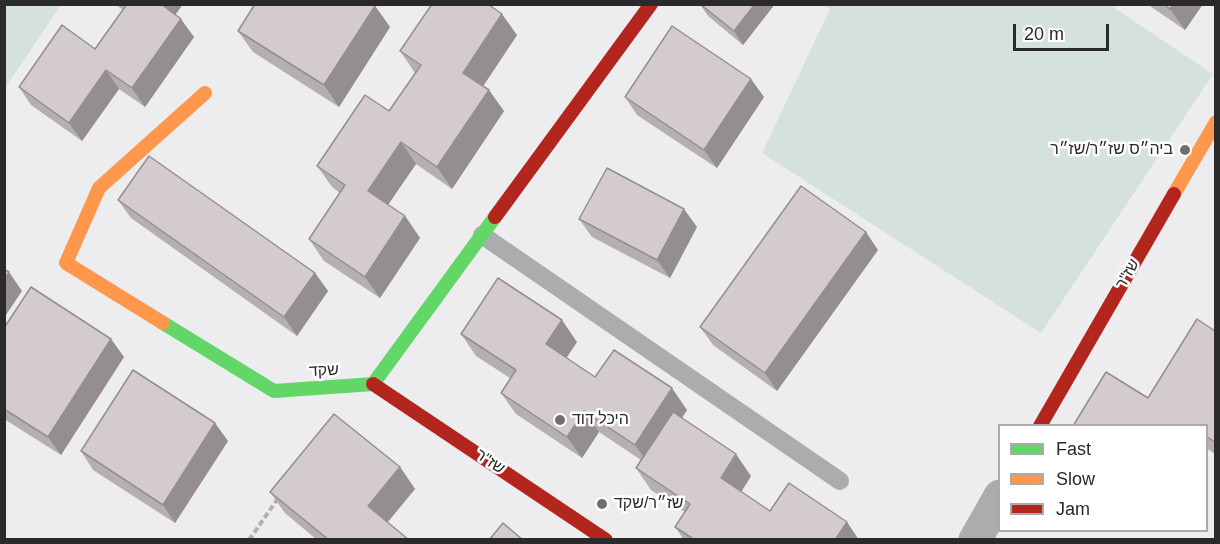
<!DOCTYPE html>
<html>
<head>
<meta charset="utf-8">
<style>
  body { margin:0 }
  #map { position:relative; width:1220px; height:544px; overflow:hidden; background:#ededf0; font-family:Helvetica,sans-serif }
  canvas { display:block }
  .frame { position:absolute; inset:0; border:6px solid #2a2a2c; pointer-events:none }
  .legend { position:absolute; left:998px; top:424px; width:210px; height:108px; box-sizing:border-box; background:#fff; border:2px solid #aaaaab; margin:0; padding:8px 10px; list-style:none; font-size:18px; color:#2a2a2c }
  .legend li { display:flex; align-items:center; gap:12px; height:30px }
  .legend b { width:30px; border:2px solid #aaaaab }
  .scale { position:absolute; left:1013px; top:24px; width:96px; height:27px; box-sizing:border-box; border:3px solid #2a2a2c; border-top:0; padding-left:8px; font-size:18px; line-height:21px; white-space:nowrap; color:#2a2a2c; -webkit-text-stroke:4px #fff; paint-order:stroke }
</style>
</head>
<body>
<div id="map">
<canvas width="1220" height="544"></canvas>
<div class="frame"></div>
<ul class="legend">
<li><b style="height:8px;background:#63d668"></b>Fast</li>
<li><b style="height:8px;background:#ff974d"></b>Slow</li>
<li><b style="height:8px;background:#b3261e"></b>Jam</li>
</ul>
<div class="scale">20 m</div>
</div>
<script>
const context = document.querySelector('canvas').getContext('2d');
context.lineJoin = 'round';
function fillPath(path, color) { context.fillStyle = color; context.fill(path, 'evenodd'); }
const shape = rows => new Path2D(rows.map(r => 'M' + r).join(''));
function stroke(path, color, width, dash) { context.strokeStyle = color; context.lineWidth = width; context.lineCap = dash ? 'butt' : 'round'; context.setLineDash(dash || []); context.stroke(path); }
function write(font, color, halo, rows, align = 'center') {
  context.font = font + ' Helvetica,"Noto Sans Hebrew",sans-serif'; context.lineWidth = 5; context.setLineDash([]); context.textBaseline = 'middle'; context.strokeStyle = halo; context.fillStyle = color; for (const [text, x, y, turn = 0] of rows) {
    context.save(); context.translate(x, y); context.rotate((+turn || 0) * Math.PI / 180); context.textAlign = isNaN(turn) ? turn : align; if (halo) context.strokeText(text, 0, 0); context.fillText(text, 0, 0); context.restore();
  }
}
fillPath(shape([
  [5,4,61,5,5,88,4,5],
  [824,5,1110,5,1213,74,1041,333,762,153,830,9]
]), '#d5e1dc');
stroke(shape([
  [249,540,279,497]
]), '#b2b2b3', 4, [6, 3]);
stroke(shape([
  [482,235,840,481]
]), '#acacad', 18);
stroke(shape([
  [975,540,1000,496]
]), '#acacad', 33);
stroke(shape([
  [163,323,274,391,373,384,495,217]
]), '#63d668', 14);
stroke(shape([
  [1174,194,1216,122],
  [163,323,66,263,99,188,205,93]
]), '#ff974d', 14);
stroke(shape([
  [495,217,651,4],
  [373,384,606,540],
  [1040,426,1174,194]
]), '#b3261e', 14);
fillPath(shape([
  [115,4,183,4,175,15,194,37,145,107,119,89,82,141,31,105,19,87,95,49,123,10],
  [700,4,775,4,743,45,708,16],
  [1147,4,1203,4,1185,30],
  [375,6,390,27,339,107,253,52,238,31],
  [517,35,483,86,504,111,452,189,416,164,388,205,405,216,420,238,380,298,324,261,309,239,340,193,332,187,317,166,389,111,415,73,400,51],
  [625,97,764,97,717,168,637,115],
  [118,200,315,273,328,291,297,336,131,218],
  [579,219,697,227,670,278,592,237],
  [878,250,777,391,713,345,700,327],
  [4,328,111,339,124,357,61,455,4,419],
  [1215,331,1215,454,1206,448,1206,426,1148,398],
  [461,334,577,342,566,358,595,377,687,410,682,418,751,476,741,492,770,511,847,522,685,512,651,490,636,468,641,460,599,432,582,458,516,414,501,393,510,378,476,356],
  [228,441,175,523,93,470,81,451],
  [400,467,415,489,387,522,409,540,317,540,285,513,270,492],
  [675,527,695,540,684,540]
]), '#b5afb2');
fillPath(shape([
  [160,4,183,4,171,21],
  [755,4,775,4,743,45,734,31],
  [1173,4,1203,4,1185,30,1170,9],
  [375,6,390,27,339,107,324,85],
  [502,14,517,35,478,94,463,73],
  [181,19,194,37,145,107,132,88],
  [106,70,119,89,82,141,69,123],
  [751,79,764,97,717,168,704,150],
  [489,90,504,111,452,189,437,167],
  [401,142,416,164,383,212,368,191],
  [684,209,697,227,670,278,657,260],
  [405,216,420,238,380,298,365,277],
  [866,232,878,250,777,391,765,373],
  [9,272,22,291,4,318,4,280],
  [315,273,328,291,297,336,284,317],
  [562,320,577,342,561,366,546,344],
  [111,339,124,357,61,455,48,437],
  [672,388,687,410,650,466,635,445],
  [584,411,599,432,582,458,567,437],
  [215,423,228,441,175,523,163,505],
  [736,454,751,476,736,500,721,478],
  [400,467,415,489,383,528,368,506],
  [847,522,859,540,835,540]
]), '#948e91');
const building = shape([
  [127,4,161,4,181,19,132,88,106,70,69,123,19,87,62,25,95,49,127,4],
  [255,4,373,4,375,6,324,85,238,31,255,4],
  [432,4,488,4,502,14,463,73,489,90,437,167,401,142,368,191,405,216,365,277,309,239,345,185,317,166,365,95,389,111,421,65,400,51,432,4],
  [700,4,755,4,734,31,700,4],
  [1164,4,1173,4,1170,9,1164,4],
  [672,26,751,79,704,150,625,97,672,26],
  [149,156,315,273,284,317,118,200,149,156],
  [607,168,684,209,657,260,579,219,607,168],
  [801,186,866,232,765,373,700,327,801,186],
  [4,269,9,272,4,280,4,269],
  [498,278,562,320,546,344,595,377,614,350,672,388,635,445,584,411,567,437,501,393,516,370,461,334,498,278],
  [31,287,111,339,48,437,4,409,4,328,31,287],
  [1197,319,1215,331,1215,442,1206,436,1206,426,1073,426,1106,372,1148,398,1197,319],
  [133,370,215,423,163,505,81,451,133,370],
  [673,412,736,454,721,478,770,511,789,483,847,522,835,540,695,540,675,527,690,504,636,468,673,412],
  [334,414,400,467,368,506,409,540,329,540,270,492,334,414],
  [503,523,523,540,489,540,503,523]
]);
fillPath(building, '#d3cbcf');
stroke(building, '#948e91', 1.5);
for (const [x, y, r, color] of [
  [1185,150,6,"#6e6e71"],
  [560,420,6,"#6e6e71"],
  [602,504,6,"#6e6e71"]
]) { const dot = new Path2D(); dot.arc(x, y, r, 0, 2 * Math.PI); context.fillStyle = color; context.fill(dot); stroke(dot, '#fff', 2); }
write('16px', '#2a2a2c', '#fff', [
  ["ביה״ס שז״ר/שז״ר",1173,150,"right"],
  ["היכל דוד",572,420],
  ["שז״ר/שקד",614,504]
], 'left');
write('16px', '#2a2a2c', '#fff', [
  ["שז\"ר",1128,274,-60],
  ["שקד",324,371,-3],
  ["שז\"ר",490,462,34]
]);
</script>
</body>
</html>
